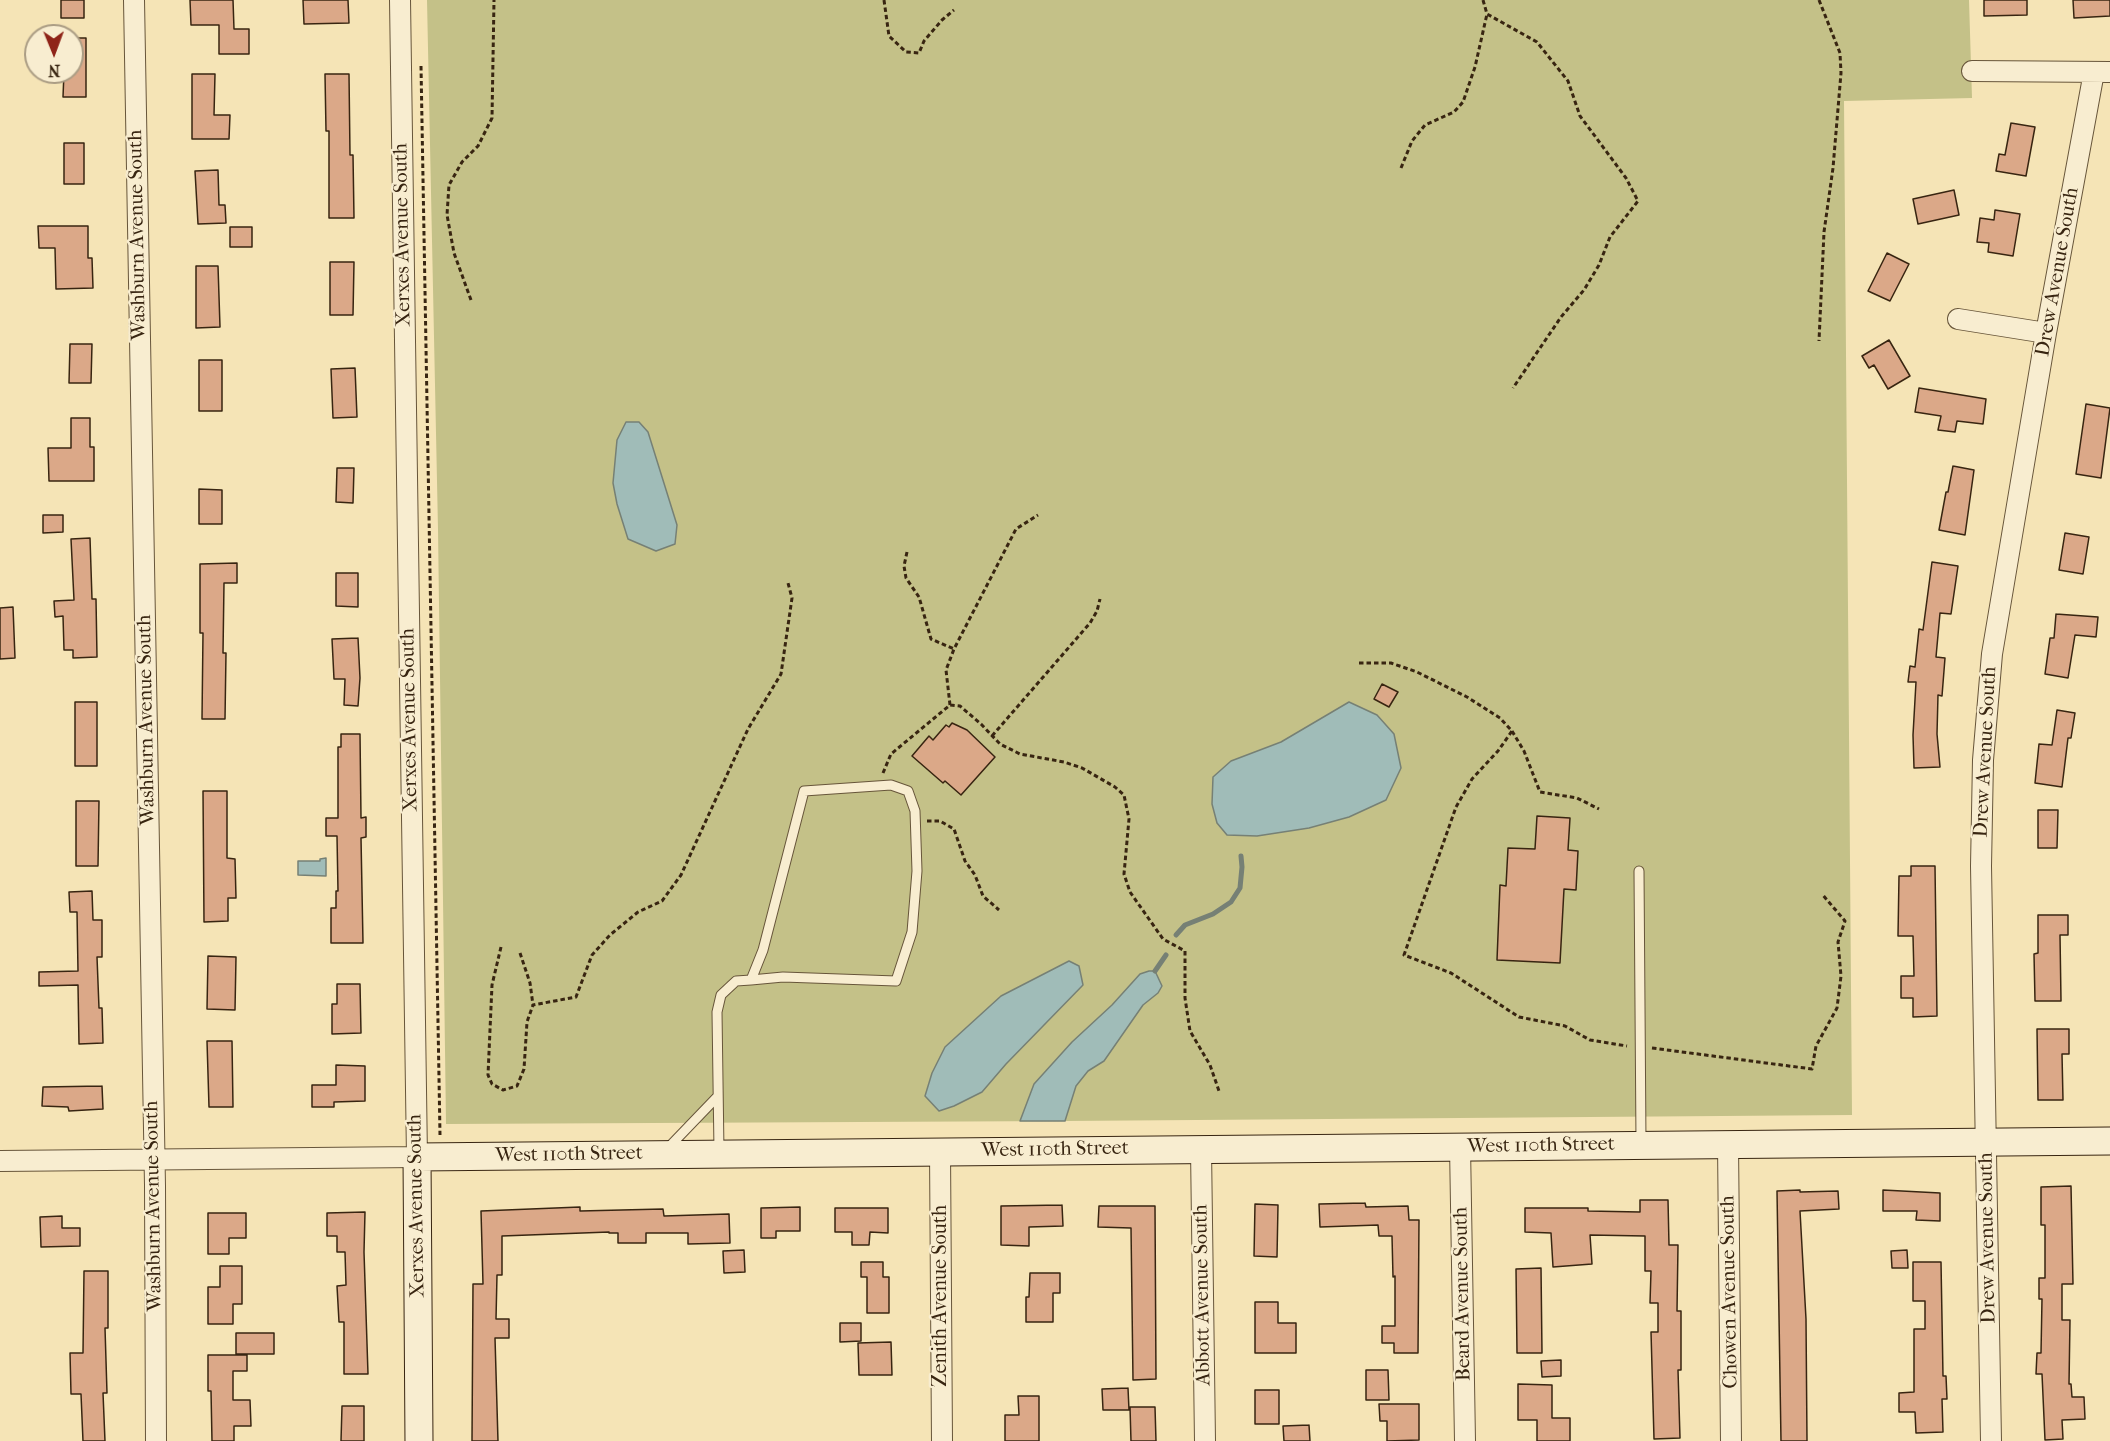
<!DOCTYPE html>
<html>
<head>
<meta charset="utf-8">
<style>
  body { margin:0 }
  #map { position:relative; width:2110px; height:1441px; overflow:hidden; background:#f5e4b6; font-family:"IM FELL French Canon",serif }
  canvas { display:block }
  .north { position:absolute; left:24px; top:24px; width:60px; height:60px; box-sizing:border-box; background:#f8edd0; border:2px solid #ab9d84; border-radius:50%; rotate:179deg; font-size:16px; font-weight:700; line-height:24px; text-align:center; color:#382511 }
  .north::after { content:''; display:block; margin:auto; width:21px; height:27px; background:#8f2418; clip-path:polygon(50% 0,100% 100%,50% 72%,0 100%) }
</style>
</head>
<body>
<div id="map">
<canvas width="2110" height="1441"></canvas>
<div class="north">N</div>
</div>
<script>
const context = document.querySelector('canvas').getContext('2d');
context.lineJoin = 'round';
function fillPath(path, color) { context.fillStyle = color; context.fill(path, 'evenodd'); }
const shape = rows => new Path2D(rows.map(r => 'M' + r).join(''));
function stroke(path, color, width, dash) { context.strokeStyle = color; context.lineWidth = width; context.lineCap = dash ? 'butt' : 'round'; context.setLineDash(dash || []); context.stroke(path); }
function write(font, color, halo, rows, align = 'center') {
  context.font = font + ' "IM FELL French Canon",serif'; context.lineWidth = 4.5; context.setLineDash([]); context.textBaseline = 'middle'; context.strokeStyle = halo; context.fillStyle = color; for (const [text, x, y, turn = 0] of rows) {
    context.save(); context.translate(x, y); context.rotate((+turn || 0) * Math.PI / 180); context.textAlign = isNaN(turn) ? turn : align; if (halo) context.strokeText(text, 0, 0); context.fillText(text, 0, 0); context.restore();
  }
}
fillPath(shape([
  [427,0,1969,0,1972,98,1844,101,1852,1115,1065,1121,446,1124,438,529]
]), '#c4c188');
const water = shape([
  [626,422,639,422,648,432,677,525,675,544,656,551,628,539,617,504,613,483,617,440,626,422],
  [1349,702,1377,715,1394,734,1401,768,1386,800,1349,817,1309,828,1257,836,1227,835,1217,823,1212,804,1213,777,1231,761,1281,742,1349,702],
  [326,858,326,876,298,875,298,861,320,861,320,859,326,858],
  [1069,961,1079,966,1083,985,1006,1064,982,1092,954,1106,939,1111,925,1096,932,1073,945,1047,1001,996,1069,961],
  [1149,971,1155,971,1162,986,1158,993,1143,1005,1104,1061,1088,1071,1076,1086,1065,1121,1020,1121,1034,1084,1072,1042,1112,1005,1140,974,1149,971]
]);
fillPath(water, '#a0bcb8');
stroke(water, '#768075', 1.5);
stroke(shape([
  [1176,935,1185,925,1213,914,1231,902,1240,888,1242,867,1241,856],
  [1155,971,1166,955]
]), '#768075', 5);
const building = shape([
  [61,0,84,0,84,18,61,18,61,0],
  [190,0,233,0,234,29,249,29,249,54,219,54,219,25,191,25,190,0],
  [303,0,348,0,349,23,304,24,303,0],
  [1984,0,2027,0,2027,15,1984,16,1984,0],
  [2073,0,2110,0,2110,16,2074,18,2073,0],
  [72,38,86,38,86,97,63,97,64,72,72,72,72,38],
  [192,74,215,74,214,115,230,115,229,139,192,139,192,74],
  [325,74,349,74,350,155,353,155,354,218,329,218,329,131,326,131,325,74],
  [2011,123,2035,127,2026,176,1996,171,1999,154,2005,155,2011,123],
  [64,143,84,143,84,184,64,184,64,143],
  [218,170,219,205,225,205,226,223,198,224,195,171,218,170],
  [1954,190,1959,215,1918,224,1913,199,1954,190],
  [1995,210,2020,214,2013,256,1988,252,1989,243,1977,242,1980,218,1994,220,1995,210],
  [38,226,88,226,88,258,92,258,93,288,56,289,55,248,39,248,38,226],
  [230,227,252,227,252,247,230,247,230,227],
  [1887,253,1909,264,1890,301,1868,291,1887,253],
  [330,262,354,262,353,315,330,315,330,262],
  [196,266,218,266,220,327,196,328,196,266],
  [1889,340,1910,376,1888,389,1874,365,1869,368,1862,356,1889,340],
  [70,344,92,344,91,383,69,383,70,344],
  [199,360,222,360,222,411,199,411,199,360],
  [355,368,357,417,333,418,331,369,355,368],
  [1919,388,1986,399,1983,424,1957,421,1955,432,1938,430,1941,416,1915,412,1919,388],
  [2086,404,2110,408,2101,478,2076,474,2086,404],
  [71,418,90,418,90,447,94,447,94,481,49,481,48,448,71,448,71,418],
  [1953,466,1974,470,1965,535,1939,530,1946,492,1948,492,1953,466],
  [337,468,354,468,353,503,336,502,337,468],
  [199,489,222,490,222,524,199,524,199,489],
  [43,515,63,515,63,532,43,533,43,515],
  [2065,533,2089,537,2083,574,2059,570,2065,533],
  [90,538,92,599,96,599,97,657,73,658,73,650,64,650,63,616,55,617,54,601,74,600,71,539,90,538],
  [1932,562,1958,566,1951,614,1940,613,1936,657,1945,658,1942,696,1938,695,1937,734,1940,767,1914,768,1913,735,1916,682,1908,682,1910,666,1915,667,1919,629,1923,630,1932,562],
  [237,563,237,583,224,583,223,653,226,653,225,719,202,719,203,633,200,633,200,564,237,563],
  [336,573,358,573,358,607,336,606,336,573],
  [13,607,15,658,0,659,0,608,13,607],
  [2056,614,2098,617,2096,637,2075,635,2068,678,2045,674,2050,638,2054,638,2056,614],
  [358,638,360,678,358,706,344,705,345,679,334,679,332,639,358,638],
  [1382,684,1398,692,1389,707,1374,699,1382,684],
  [75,702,97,702,97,766,75,766,75,702],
  [2057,710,2075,713,2071,738,2068,738,2062,787,2035,783,2039,744,2052,745,2057,710],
  [952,723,967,730,995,757,961,795,945,781,943,783,912,756,929,736,933,740,946,725,949,727,952,723],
  [341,734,360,734,361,818,366,817,366,837,361,838,363,943,331,943,331,908,336,908,336,891,338,891,337,836,326,836,326,818,338,818,338,747,341,747,341,734],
  [203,791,227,791,227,858,235,859,236,898,228,898,228,921,204,922,203,791],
  [76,801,99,801,98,866,76,866,76,801],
  [2038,810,2058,810,2057,848,2038,848,2038,810],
  [1537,816,1570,818,1568,850,1578,851,1576,890,1564,889,1560,963,1497,960,1500,885,1506,886,1508,848,1535,849,1537,816],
  [1911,866,1935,866,1937,1016,1913,1017,1913,998,1901,998,1901,976,1914,976,1913,936,1898,936,1899,876,1911,876,1911,866],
  [92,891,93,920,102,920,102,957,97,957,99,1008,102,1008,103,1043,79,1044,78,985,39,986,39,972,78,971,77,912,70,912,69,892,92,891],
  [2038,915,2068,915,2068,935,2060,935,2061,1001,2035,1001,2034,954,2038,953,2038,915],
  [208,956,236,957,235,1010,207,1009,208,956],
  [337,984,360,984,361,1033,332,1034,332,1004,337,1004,337,984],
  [2037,1029,2069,1029,2069,1054,2062,1054,2063,1100,2038,1100,2037,1029],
  [207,1041,232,1041,233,1107,209,1107,207,1041],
  [336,1065,365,1066,365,1101,334,1102,334,1107,312,1107,312,1085,336,1085,336,1065],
  [102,1086,103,1109,69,1111,68,1107,42,1106,43,1087,102,1086],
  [2071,1186,2073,1284,2062,1284,2062,1320,2070,1320,2069,1384,2071,1384,2072,1397,2084,1397,2085,1419,2062,1420,2063,1439,2045,1440,2042,1374,2036,1374,2037,1353,2041,1353,2042,1299,2039,1299,2039,1278,2045,1278,2045,1225,2041,1225,2041,1187,2071,1186],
  [1800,1190,1800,1192,1838,1191,1839,1209,1800,1211,1806,1319,1807,1441,1781,1441,1777,1191,1800,1190],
  [1883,1190,1940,1193,1940,1221,1916,1220,1917,1211,1883,1211,1883,1190],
  [1640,1200,1668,1200,1669,1245,1678,1245,1677,1311,1681,1311,1681,1370,1678,1370,1680,1438,1654,1439,1651,1332,1658,1332,1658,1303,1650,1303,1651,1271,1645,1271,1645,1236,1590,1235,1592,1264,1553,1267,1551,1233,1525,1232,1525,1208,1588,1208,1588,1211,1640,1212,1640,1200],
  [1365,1203,1366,1207,1408,1206,1409,1220,1419,1220,1418,1353,1394,1353,1394,1343,1382,1343,1382,1326,1395,1326,1395,1276,1393,1277,1392,1236,1379,1236,1378,1225,1320,1227,1319,1204,1365,1203],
  [1255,1204,1278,1205,1277,1257,1254,1256,1255,1204],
  [1062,1205,1063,1226,1029,1227,1029,1246,1001,1245,1001,1206,1062,1205],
  [1099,1206,1155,1206,1156,1379,1133,1380,1131,1228,1098,1227,1099,1206],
  [580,1207,580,1211,663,1209,664,1216,729,1214,730,1243,688,1244,688,1233,646,1233,646,1243,618,1243,618,1233,609,1233,609,1232,502,1236,502,1275,497,1275,496,1319,509,1319,509,1338,495,1338,498,1441,472,1441,473,1284,483,1284,481,1211,580,1207],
  [800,1207,800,1231,776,1231,776,1238,761,1238,761,1208,800,1207],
  [835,1208,888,1208,888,1233,870,1232,869,1245,852,1245,852,1232,835,1232,835,1208],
  [365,1212,364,1252,368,1374,344,1374,344,1322,339,1322,337,1286,346,1285,345,1252,337,1252,337,1236,327,1236,327,1213,365,1212],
  [208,1213,246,1213,246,1238,229,1238,229,1254,208,1254,208,1213],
  [62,1216,62,1228,80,1228,80,1246,41,1247,40,1217,62,1216],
  [744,1250,745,1272,724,1273,723,1251,744,1250],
  [1907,1250,1908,1268,1892,1268,1891,1251,1907,1250],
  [861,1262,883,1262,883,1277,889,1277,889,1313,867,1313,867,1277,861,1277,861,1262],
  [1913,1262,1941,1262,1943,1376,1946,1376,1947,1399,1942,1399,1943,1432,1916,1433,1915,1412,1899,1412,1899,1393,1914,1392,1914,1329,1925,1329,1925,1301,1913,1301,1913,1262],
  [220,1266,242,1266,242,1304,233,1304,233,1324,208,1324,208,1287,220,1287,220,1266],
  [1541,1268,1542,1353,1517,1353,1516,1269,1541,1268],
  [84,1271,108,1271,108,1328,105,1328,107,1393,103,1393,105,1441,83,1441,81,1394,71,1394,70,1353,83,1353,84,1271],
  [1030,1273,1060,1273,1060,1293,1053,1293,1053,1322,1026,1322,1026,1297,1029,1297,1030,1273],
  [1255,1302,1278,1302,1278,1323,1296,1323,1296,1353,1255,1353,1255,1302],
  [840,1323,861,1323,861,1341,840,1342,840,1323],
  [236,1333,274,1333,274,1354,236,1354,236,1333],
  [891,1342,892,1375,859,1375,858,1343,891,1342],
  [208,1355,247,1355,247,1371,233,1371,233,1400,250,1400,251,1426,234,1426,234,1441,212,1441,211,1391,208,1391,208,1355],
  [1561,1360,1561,1376,1542,1377,1541,1361,1561,1360],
  [1366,1370,1388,1370,1389,1400,1366,1400,1366,1370],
  [1518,1384,1552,1385,1552,1418,1570,1418,1570,1441,1537,1441,1537,1420,1518,1420,1518,1384],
  [1128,1388,1129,1410,1103,1410,1102,1389,1128,1388],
  [1255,1390,1279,1390,1279,1424,1255,1424,1255,1390],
  [1018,1396,1039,1396,1039,1441,1005,1441,1005,1415,1019,1415,1018,1396],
  [1379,1404,1419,1404,1419,1440,1387,1441,1387,1421,1380,1421,1379,1404],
  [342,1406,364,1406,364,1441,341,1441,342,1406],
  [1130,1407,1155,1407,1156,1441,1131,1441,1130,1407],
  [1309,1425,1310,1441,1284,1441,1283,1426,1309,1425]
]);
fillPath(building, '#dba888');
stroke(building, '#382511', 1.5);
const lane = shape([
  [1639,871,1641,1142],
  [668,1148,718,1096],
  [719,1151,717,1012,721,995,736,981,751,980,783,977,896,981,912,932,917,871,915,811,908,791,891,785,804,791,763,950,751,980]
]);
const street = shape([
  [134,0,155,1185,156,1441],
  [1972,71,2110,72],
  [1958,319,2046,333],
  [1728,1144,1731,1441],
  [1460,1146,1465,1441],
  [1201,1149,1205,1441],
  [940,1151,942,1441],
  [0,1161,417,1157,400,0],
  [1991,1441,1981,866,1983,760,1992,654,2046,333,2094,72]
]);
const secondary = shape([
  [419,1441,417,1157,2110,1141]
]);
stroke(lane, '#67553a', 11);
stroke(street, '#67553a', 22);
stroke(secondary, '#382511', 29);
stroke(shape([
  [884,0,889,36,906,52,919,53,924,41,942,20,954,10],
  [1483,0,1487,14,1537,42,1568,81,1580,116,1626,178,1638,201,1610,237,1599,265,1584,290,1561,317,1513,388],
  [1819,0,1840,53,1841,73,1833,168,1824,232,1819,341],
  [421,66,440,1135],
  [1401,168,1412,141,1425,125,1454,112,1463,102,1475,67,1487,14],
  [471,300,454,253,447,215,449,185,462,162,478,146,492,118,494,0],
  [907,552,904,566,906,578,919,597,931,639,954,649],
  [1359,663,1391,663,1417,672,1467,697,1500,718,1512,731,1498,751,1472,779,1456,807,1404,955,1451,973,1519,1017,1565,1026,1590,1040,1627,1046],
  [950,705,946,670,954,649,1016,529,1038,515],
  [1512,731,1524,751,1540,792,1577,798,1599,809],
  [992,736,1090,623,1097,611,1100,599],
  [883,773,891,754,950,705,960,706,981,724,1000,744,1020,754,1064,762,1082,768,1115,787,1124,795,1129,819,1124,874,1130,892,1163,939,1185,951,1185,998,1190,1031,1210,1065,1219,1091],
  [927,821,940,821,954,829,965,861,975,875,983,896,999,910],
  [501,947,492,985,488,1075,492,1084,503,1090,517,1086,524,1069,527,1022,533,1005,576,997,592,955,610,935,638,912,662,901,681,875,748,729,781,674,792,598,788,583],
  [520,953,530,983,533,1005],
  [1652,1048,1812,1069,1816,1046,1837,1008,1841,976,1838,942,1845,921,1822,894]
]), '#382511', 3, [4.5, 3]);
stroke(lane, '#f8edd0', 9);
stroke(street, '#f8edd0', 20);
stroke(secondary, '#f8edd0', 27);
write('20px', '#382511', '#f8edd0', [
  ["Washburn Avenue South",138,235,-91],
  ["Xerxes Avenue South",403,235,-91],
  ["Drew Avenue South",2058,272,-80],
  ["Washburn Avenue South",147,720,-91],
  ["Xerxes Avenue South",410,720,-91],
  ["Drew Avenue South",1986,752,-87],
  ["West 110th Street",1541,1146,-1],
  ["West 110th Street",1055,1150,-1],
  ["West 110th Street",569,1155,-1],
  ["Washburn Avenue South",154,1206,-91],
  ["Xerxes Avenue South",417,1206,-91],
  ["Drew Avenue South",1988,1238,-91],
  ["Chowen Avenue South",1730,1292,-91],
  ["Beard Avenue South",1463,1294,-91],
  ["Abbott Avenue South",1203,1295,-91],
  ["Zenith Avenue South",941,1296,-90]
]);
</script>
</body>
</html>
